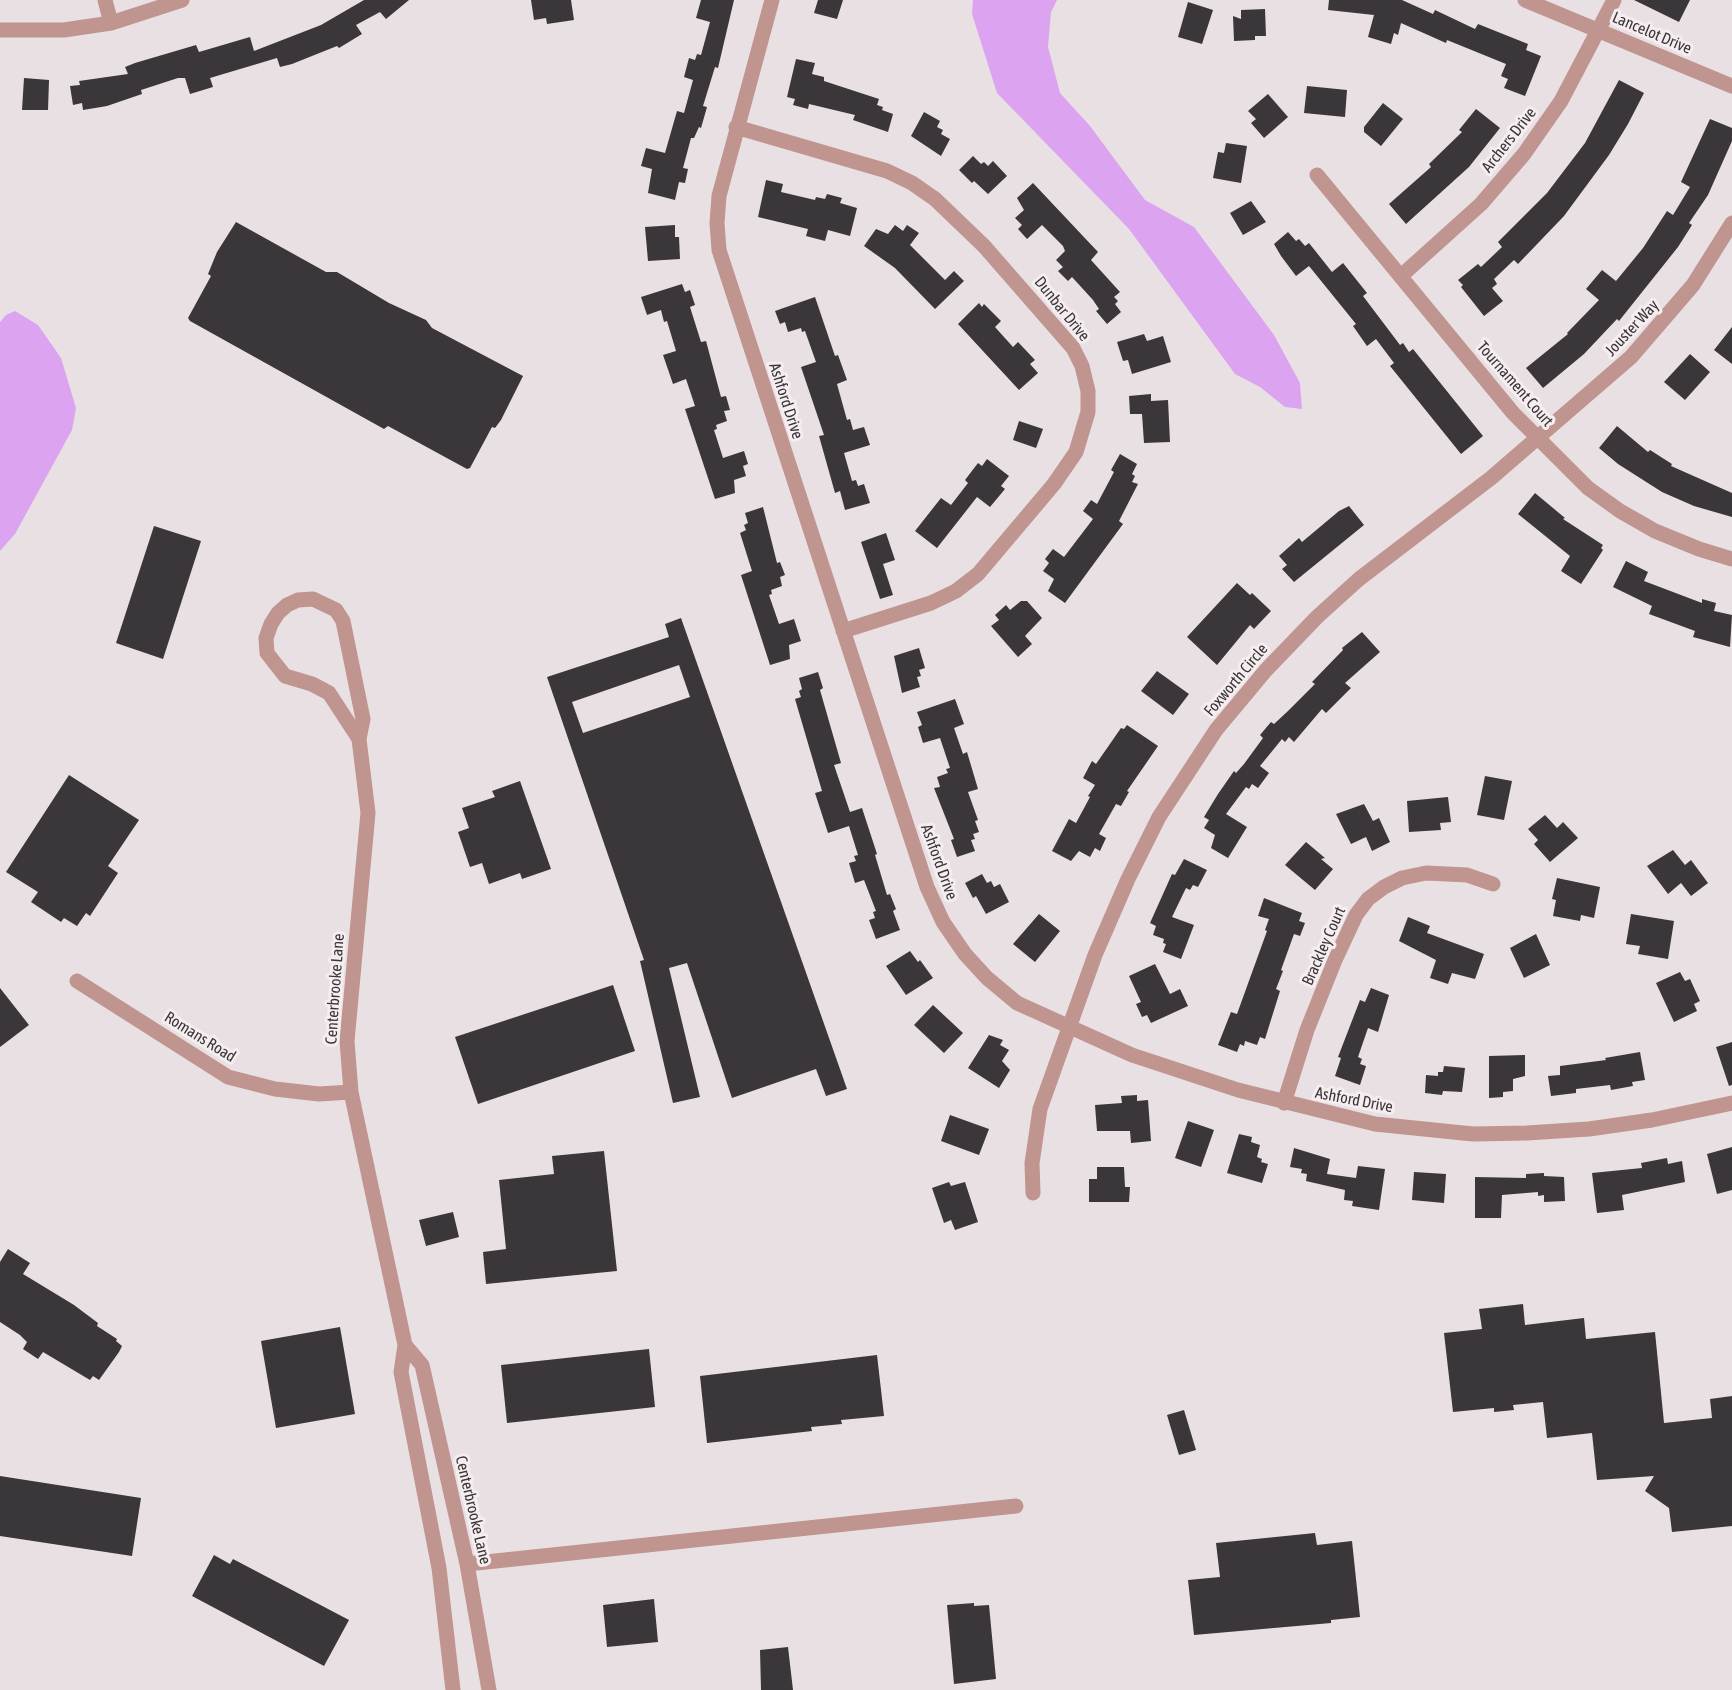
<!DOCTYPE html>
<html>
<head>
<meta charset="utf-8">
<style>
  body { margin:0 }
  canvas { display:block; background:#e8e0e2 }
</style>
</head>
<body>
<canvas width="1732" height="1690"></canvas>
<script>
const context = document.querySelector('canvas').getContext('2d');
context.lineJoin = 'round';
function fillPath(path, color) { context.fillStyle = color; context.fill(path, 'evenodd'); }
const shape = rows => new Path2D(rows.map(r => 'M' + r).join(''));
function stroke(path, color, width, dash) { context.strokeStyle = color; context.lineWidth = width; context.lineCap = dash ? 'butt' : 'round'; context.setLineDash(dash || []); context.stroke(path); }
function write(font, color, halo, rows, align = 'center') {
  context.font = font + ' "Asap Condensed",sans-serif'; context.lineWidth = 6; context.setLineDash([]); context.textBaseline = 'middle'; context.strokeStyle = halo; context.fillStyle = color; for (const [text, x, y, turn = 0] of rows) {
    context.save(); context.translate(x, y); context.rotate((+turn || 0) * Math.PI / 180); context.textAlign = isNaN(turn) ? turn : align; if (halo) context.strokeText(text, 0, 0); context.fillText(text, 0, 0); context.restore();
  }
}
fillPath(shape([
  [973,0,1057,0,1051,12,1048,47,1060,93,1090,126,1145,200,1194,227,1274,335,1300,383,1302,409,1285,407,1260,387,1235,374,1129,229,997,93,972,14],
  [15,311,38,325,61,358,76,408,72,430,15,534,0,551,0,322,6,315]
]), '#dca3f0');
fillPath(shape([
  [364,0,409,0,386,19,380,12,356,25,362,34,339,48,337,46,292,64,280,67,277,58,210,78,213,87,190,94,185,78,178,78,141,90,142,94,107,106,83,110,82,103,73,105,70,86,80,85,79,81,128,74,125,67,135,63,196,45,199,52,250,37,254,51,321,25],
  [531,0,571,0,574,20,547,24,546,18,534,20],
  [701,0,734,0,718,68,715,67,703,106,707,107,701,128,699,127,694,138,691,138,683,168,688,169,685,183,679,182,675,200,648,193,652,169,641,166,646,148,665,153,677,111,684,113,693,80,684,77,689,58,695,60,697,54,701,55,710,22,696,18],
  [818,0,843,0,837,19,814,13],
  [1329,0,1402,0,1433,14,1435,10,1475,29,1478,24,1528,44,1526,50,1541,56,1525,96,1504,88,1508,79,1501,76,1506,64,1447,40,1446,43,1401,23,1398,35,1394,33,1391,44,1368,37,1374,15,1328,10],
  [1634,0,1690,0,1679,22],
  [1188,2,1213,10,1202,44,1178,37],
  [1265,9,1266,36,1255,36,1255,40,1234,41,1233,16,1241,19,1241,10],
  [796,59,815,63,812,74,824,77,824,81,879,99,877,105,883,107,882,110,893,114,888,132,853,120,855,115,809,104,808,109,793,105,795,99,787,97],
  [24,78,49,80,48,110,22,110],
  [1619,80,1644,93,1628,124,1609,155,1564,216,1518,264,1514,260,1494,279,1497,284,1492,288,1503,301,1484,316,1461,287,1463,285,1458,280,1478,264,1481,267,1502,247,1498,242,1547,193,1585,143],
  [1307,86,1347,90,1345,117,1304,113],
  [1268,94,1288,117,1264,138,1251,123,1256,119,1248,111],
  [1383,103,1403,119,1381,146,1364,132,1364,127],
  [1476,109,1500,128,1469,167,1406,224,1389,204,1431,167,1429,164,1462,132,1459,130],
  [924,112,940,121,937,127,943,130,941,134,950,139,941,156,911,136],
  [1710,119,1732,128,1732,141,1708,195,1689,223,1692,225,1678,247,1619,321,1617,319,1584,354,1543,388,1526,368,1568,334,1567,333,1599,300,1586,289,1602,270,1616,281,1643,248,1667,211,1673,215,1690,187,1681,182],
  [1226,143,1247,146,1241,183,1213,178,1218,152,1224,153],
  [973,156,981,164,984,162,988,166,993,161,1007,176,988,194,974,181,972,183,959,170],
  [766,180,783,184,781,192,815,200,816,197,825,199,827,194,842,198,840,203,857,208,850,236,828,230,825,241,806,236,808,229,758,217],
  [1033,183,1098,252,1091,260,1120,292,1114,297,1118,301,1115,304,1121,312,1107,324,1096,311,1099,309,1093,300,1072,277,1068,281,1058,271,1063,267,1056,260,1065,251,1063,246,1042,225,1027,239,1018,229,1022,225,1015,218,1024,210,1017,198],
  [1251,201,1266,222,1243,235,1230,213],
  [236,222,326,272,337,272,389,303,426,320,432,328,523,376,501,420,495,428,492,427,470,468,467,469,388,426,384,429,190,321,188,318,211,276,208,274,217,252],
  [675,225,675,237,679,237,680,259,648,261,645,227],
  [895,225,903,231,907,225,919,233,910,245,945,280,954,271,964,281,935,309,895,268,864,246,876,229,888,234],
  [1288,232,1296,241,1299,239,1305,246,1309,243,1332,272,1343,263,1367,293,1363,296,1400,345,1403,343,1409,352,1413,349,1483,436,1461,454,1390,366,1394,363,1376,339,1367,346,1353,326,1356,324,1309,266,1296,276,1281,256,1274,244],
  [682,284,685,292,690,290,695,305,690,307,701,342,706,341,721,397,726,396,730,410,724,411,727,421,716,425,717,429,714,430,723,458,744,451,748,464,743,466,746,476,734,480,735,493,715,499,685,409,695,406,686,379,673,384,663,355,676,351,667,321,664,322,661,310,647,315,641,297],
  [815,297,835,356,838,355,847,380,837,384,847,420,850,419,853,430,864,427,870,445,844,453,852,481,856,480,858,486,864,484,870,503,845,510,840,491,835,493,819,436,824,435,801,367,816,362,805,331,802,332,801,328,788,332,785,322,780,324,775,311],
  [979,303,982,307,984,304,1001,321,995,327,1013,347,1018,342,1035,360,1030,364,1038,373,1019,390,958,324],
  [1732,327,1732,364,1714,350],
  [1144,334,1147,341,1163,336,1171,362,1132,374,1128,360,1123,361,1117,342],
  [1690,354,1710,372,1685,400,1664,382],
  [1151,394,1151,401,1168,400,1170,442,1144,443,1142,414,1130,414,1129,396],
  [1019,421,1043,429,1036,448,1013,440],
  [1617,426,1648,452,1650,450,1672,464,1671,466,1732,493,1732,517,1694,506,1662,492,1618,464,1599,448],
  [1120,454,1137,464,1132,474,1135,476,1132,482,1138,484,1119,521,1123,524,1065,603,1048,591,1054,579,1043,571,1049,563,1045,559,1053,549,1064,557,1093,519,1083,511,1091,500,1097,504,1114,472,1111,470],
  [987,459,1009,476,1001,486,1005,489,990,507,977,497,937,548,915,531,941,498,951,505,968,483,965,480,978,463,982,466],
  [1535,493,1565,518,1563,519,1603,545,1601,548,1603,550,1581,584,1561,571,1570,556,1518,514],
  [1349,506,1364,525,1294,582,1282,569,1287,565,1279,556,1299,538,1302,542,1339,511],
  [763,507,777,563,780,562,785,575,780,577,782,586,771,590,772,594,769,595,779,624,794,619,801,641,789,645,790,659,770,665,741,575,752,571,740,533,746,530,744,525,748,523,745,513],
  [154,526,201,541,163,659,116,643],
  [886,533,895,560,883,564,893,595,880,599,861,542],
  [1626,561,1648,572,1644,581,1702,603,1702,599,1716,603,1714,611,1732,615,1730,647,1693,637,1695,631,1649,614,1652,606,1613,587],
  [1237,583,1250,595,1252,593,1271,611,1254,629,1250,625,1217,665,1187,637],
  [1021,601,1027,601,1042,618,1025,636,1032,644,1018,657,991,626,999,620,995,615,1006,605,1010,610],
  [681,618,847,1089,826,1096,816,1069,732,1098,687,963,669,968,700,1097,673,1103,640,961,644,960,547,677,669,637,665,624],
  [679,665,690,697,583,733,572,702],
  [1362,632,1380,652,1345,683,1351,688,1326,713,1322,709,1294,742,1289,737,1285,742,1282,739,1260,766,1269,773,1258,788,1252,784,1249,789,1246,787,1226,814,1247,827,1228,858,1211,848,1215,835,1204,828,1209,820,1204,817,1218,794,1234,771,1236,773,1244,764,1263,738,1260,735,1271,722,1274,724,1288,711,1315,684,1312,682,1343,650,1342,648],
  [919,648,925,668,919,670,921,676,917,677,920,687,902,693,894,656],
  [1157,671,1189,694,1173,715,1141,691],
  [818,672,823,688,820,690,841,763,834,765,850,812,862,808,877,854,875,855,887,895,890,894,896,909,893,911,900,930,876,939,869,920,875,918,873,912,876,911,864,880,855,883,849,863,856,861,854,856,858,855,849,826,828,833,815,793,822,791,795,699,801,697,799,691,802,689,799,678],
  [955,699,964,724,954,728,963,754,967,752,978,789,968,792,978,820,975,821,979,832,973,834,975,839,971,840,975,851,957,857,951,840,954,839,934,788,940,787,937,777,948,773,946,769,950,768,940,738,923,743,918,727,922,725,917,712],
  [1127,725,1158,746,1127,791,1129,792,1121,806,1116,804,1099,834,1106,838,1100,851,1095,848,1090,857,1079,851,1071,861,1052,851,1069,819,1076,823,1090,797,1088,796,1095,785,1083,778,1092,761,1096,764,1121,728,1124,729],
  [69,775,139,820,108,866,118,873,90,916,86,913,77,926,64,918,61,922,31,902,38,892,6,872],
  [1485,776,1512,781,1504,820,1477,815],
  [520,781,551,869,522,879,520,873,489,884,482,863,470,867,458,832,469,828,462,808,495,797,492,791],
  [1448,797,1451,822,1440,823,1441,830,1409,832,1407,801],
  [1364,804,1373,821,1379,818,1390,842,1372,851,1366,837,1351,844,1336,814],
  [1545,815,1557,828,1563,822,1578,838,1550,862,1534,844,1538,840,1528,829],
  [1306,842,1325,858,1321,859,1333,869,1315,890,1285,865],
  [1673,850,1685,865,1691,860,1708,883,1691,896,1681,883,1668,894,1647,866],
  [1184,859,1207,870,1198,887,1193,885,1190,890,1186,888,1172,917,1194,925,1181,959,1163,952,1166,944,1163,943,1164,939,1153,935,1156,926,1150,923,1172,874,1175,875],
  [982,874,987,883,991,881,994,887,1000,884,1009,902,986,914,976,896,973,898,965,883],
  [1557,878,1600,887,1594,918,1581,915,1580,921,1553,916,1556,900,1552,899],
  [1264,898,1302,913,1299,921,1305,923,1300,936,1294,934,1281,970,1283,971,1276,989,1280,991,1265,1039,1260,1037,1257,1045,1245,1041,1244,1046,1240,1044,1237,1052,1218,1045,1231,1012,1237,1014,1267,931,1265,930,1269,919,1258,916],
  [1039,914,1060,931,1035,962,1013,944],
  [1631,914,1674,921,1668,959,1638,954,1640,946,1626,944],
  [1408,917,1430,926,1427,933,1484,954,1475,979,1452,973,1448,984,1430,978,1436,960,1399,941],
  [1536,934,1550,965,1524,978,1510,948],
  [910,951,918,962,920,960,933,978,906,995,886,966],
  [1155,964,1170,994,1180,989,1188,1006,1151,1023,1147,1015,1142,1017,1136,1004,1141,1002,1129,976],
  [1680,972,1685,981,1690,979,1700,1001,1694,1004,1697,1011,1674,1022,1656,983],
  [613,985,635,1051,478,1104,455,1037],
  [0,988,29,1025,0,1047],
  [1371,988,1389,995,1378,1032,1368,1028,1358,1057,1362,1059,1360,1064,1366,1066,1360,1085,1335,1076,1341,1058,1338,1057,1360,1000,1365,1002],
  [933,1005,963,1033,944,1053,914,1025],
  [989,1035,1003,1040,1000,1045,1009,1050,1002,1061,1010,1070,999,1088,968,1068],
  [1732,1042,1732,1085,1729,1086,1716,1047],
  [1640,1052,1645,1080,1632,1082,1633,1086,1611,1090,1610,1085,1576,1089,1576,1093,1551,1096,1548,1076,1560,1075,1560,1066,1606,1060,1605,1058],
  [1525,1055,1525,1076,1513,1079,1513,1091,1503,1092,1503,1097,1489,1098,1489,1056],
  [1444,1066,1465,1068,1462,1092,1443,1091,1442,1095,1425,1093,1426,1075,1438,1076,1438,1072,1443,1072],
  [1137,1095,1137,1101,1148,1100,1151,1141,1131,1143,1130,1131,1097,1131,1095,1105,1122,1103,1121,1096],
  [950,1115,989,1129,979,1155,941,1141],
  [1188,1121,1214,1130,1201,1167,1175,1158],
  [1239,1134,1252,1137,1251,1142,1260,1145,1257,1157,1262,1159,1261,1162,1268,1164,1262,1183,1227,1173],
  [1732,1147,1732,1190,1717,1194,1707,1154],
  [1294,1148,1330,1159,1327,1174,1356,1178,1358,1166,1385,1169,1379,1210,1352,1206,1353,1201,1344,1200,1345,1190,1306,1181,1307,1174,1301,1173,1302,1169,1290,1167],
  [604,1151,617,1271,486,1284,483,1252,506,1249,499,1180,554,1174,552,1156],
  [1667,1158,1668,1164,1682,1161,1685,1182,1622,1195,1624,1210,1597,1213,1592,1173,1642,1168,1641,1163],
  [1097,1167,1124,1167,1125,1187,1130,1187,1129,1202,1089,1202,1089,1179,1097,1179],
  [1414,1172,1446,1174,1444,1203,1412,1200],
  [1544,1173,1544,1176,1564,1177,1565,1201,1544,1202,1544,1195,1538,1196,1538,1192,1502,1195,1501,1218,1475,1218,1475,1177,1526,1178,1526,1174],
  [949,1182,951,1186,965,1182,978,1222,955,1230,951,1220,944,1223,932,1188],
  [453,1212,459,1237,426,1246,419,1220],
  [8,1249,30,1263,23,1274,74,1305,98,1323,97,1326,117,1339,116,1341,122,1346,119,1352,99,1380,93,1376,90,1380,43,1352,38,1359,23,1349,27,1342,20,1335,0,1322,0,1262],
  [1523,1304,1525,1325,1584,1318,1586,1339,1655,1332,1664,1423,1712,1418,1710,1399,1732,1396,1732,1526,1672,1532,1669,1508,1645,1491,1654,1476,1597,1480,1592,1433,1547,1438,1543,1402,1513,1405,1514,1410,1494,1412,1494,1408,1453,1412,1444,1333,1482,1329,1479,1309],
  [340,1327,355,1414,276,1428,261,1341],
  [649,1349,655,1407,507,1423,501,1365],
  [877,1355,884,1416,841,1420,842,1424,811,1427,812,1431,707,1443,700,1376],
  [1184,1410,1196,1450,1179,1455,1167,1415],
  [0,1476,141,1498,132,1556,0,1536],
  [1315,1533,1317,1545,1352,1541,1360,1617,1331,1620,1331,1623,1194,1635,1188,1580,1220,1577,1216,1543],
  [214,1555,230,1564,233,1559,349,1620,324,1666,192,1596],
  [654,1599,658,1642,607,1647,603,1605],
  [974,1603,974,1606,989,1605,996,1679,954,1684,947,1605],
  [788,1647,793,1690,761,1690,760,1650]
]), '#3b3639');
stroke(shape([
  [105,0,111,23],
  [772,0,719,196,717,223,719,250,927,887,943,922,965,954,987,978,1017,1003,1132,1055,1238,1090,1375,1124,1473,1134,1527,1133,1589,1129,1652,1120,1732,1103],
  [1525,0,1732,86],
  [0,30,64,30,111,23,182,0],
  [736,127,887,171,912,183,935,199,984,246,1073,348,1082,366,1088,391,1088,412,1076,452,1054,484,978,574,956,591,931,603,843,631],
  [1317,175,1513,413,1588,488,1620,511,1655,531,1699,549,1732,559],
  [1401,276,1481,204,1524,154,1561,101,1614,0],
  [359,739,329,693,312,684,285,676,267,653,266,638,271,624,278,613,287,605,298,600,313,599,336,610,343,621,363,719,359,739,368,813,347,1041,351,1092,405,1345,401,1372,439,1568,453,1690],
  [77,981,228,1077,275,1089,319,1094,351,1092],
  [1284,1103,1307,1030,1335,960,1356,915,1368,899,1384,887,1402,878,1426,873,1467,875,1493,884],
  [1033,1193,1032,1163,1040,1109,1095,955,1128,879,1159,817,1216,730,1266,670,1317,617,1359,579,1491,478,1631,357,1693,285,1732,223],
  [405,1345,422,1365,467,1564,489,1690],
  [467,1564,1016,1506]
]), '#c0948f', 15);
write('16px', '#393636', '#f5edef', [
  ["Lancelot Drive",1652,33,23],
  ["Archers Drive",1509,140,-52],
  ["Dunbar Drive",1062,309,51],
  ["Jouster Way",1632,328,-47],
  ["Tournament Court",1515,384,49],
  ["Ashford Drive",786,401,72],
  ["Foxworth Circle",1236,680,-50],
  ["Ashford Drive",939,862,70],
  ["Brackley Court",1324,946,-66],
  ["Centerbrooke Lane",335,989,-86],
  ["Romans Road",200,1037,32],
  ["Ashford Drive",1354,1100,11],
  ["Centerbrooke Lane",473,1510,77]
]);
</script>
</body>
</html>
